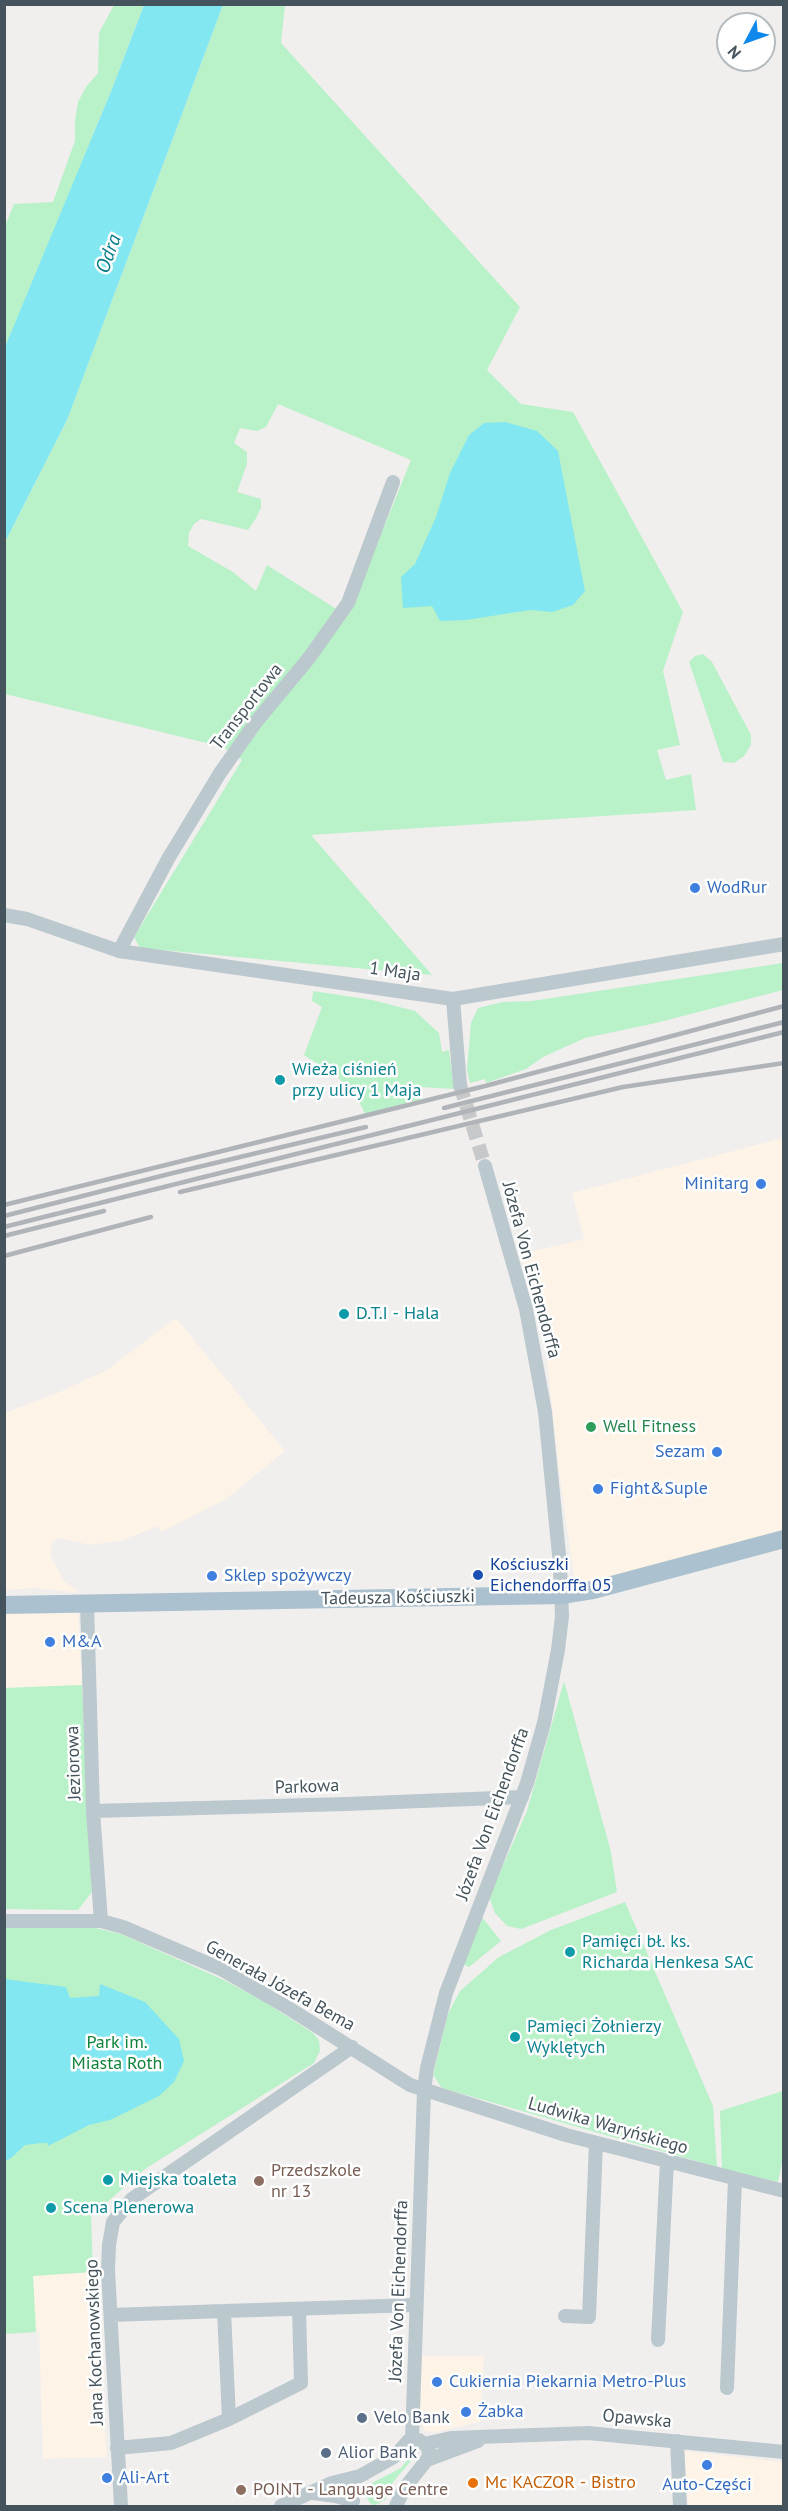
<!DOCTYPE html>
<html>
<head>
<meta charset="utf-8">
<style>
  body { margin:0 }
  #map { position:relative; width:788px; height:2511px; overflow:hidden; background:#f1eeee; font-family:"PT Sans",sans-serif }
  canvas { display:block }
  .frame { position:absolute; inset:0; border:6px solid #45545c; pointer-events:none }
  .north { position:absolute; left:716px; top:12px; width:60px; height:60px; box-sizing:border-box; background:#fff; border:2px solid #b5bbbe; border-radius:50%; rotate:229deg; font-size:16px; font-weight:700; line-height:24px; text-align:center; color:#45545c }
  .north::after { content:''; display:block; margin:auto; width:21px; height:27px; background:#0e88ea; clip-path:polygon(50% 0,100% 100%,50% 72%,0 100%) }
</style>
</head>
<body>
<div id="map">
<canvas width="788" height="2511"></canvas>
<div class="frame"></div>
<div class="north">N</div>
</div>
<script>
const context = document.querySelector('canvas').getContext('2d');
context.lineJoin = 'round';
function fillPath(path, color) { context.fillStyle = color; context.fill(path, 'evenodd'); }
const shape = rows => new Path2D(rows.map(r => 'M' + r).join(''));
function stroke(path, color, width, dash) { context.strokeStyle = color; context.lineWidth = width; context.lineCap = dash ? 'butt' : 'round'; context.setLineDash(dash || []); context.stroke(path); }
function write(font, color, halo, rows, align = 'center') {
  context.font = font + ' "PT Sans",sans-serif'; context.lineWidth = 5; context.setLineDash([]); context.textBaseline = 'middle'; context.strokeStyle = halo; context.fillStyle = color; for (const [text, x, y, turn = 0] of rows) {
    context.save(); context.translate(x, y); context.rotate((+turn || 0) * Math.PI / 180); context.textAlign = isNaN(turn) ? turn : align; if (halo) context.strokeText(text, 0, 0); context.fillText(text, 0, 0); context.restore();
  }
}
fillPath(shape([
  [783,1138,783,1534,600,1581,583,1582,574,1577,559,1471,546,1353,521,1254,584,1239,572,1193],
  [176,1318,285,1451,226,1499,161,1532,158,1526,124,1540,90,1545,60,1538,53,1541,50,1555,64,1581,80,1593,36,1588,5,1590,5,1413,55,1394,107,1370],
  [78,1610,82,1685,5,1688,4,1613],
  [93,2272,107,2457,43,2459,39,2332,36,2332,33,2276],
  [421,2356,484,2356,480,2422,434,2432,425,2431,419,2418],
  [684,2451,783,2462,783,2506,688,2506]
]), '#fdf3e6');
fillPath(shape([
  [114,5,144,5,112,89,5,349,5,226,14,204,53,202,75,141,75,120,78,102,86,87,98,73,99,33],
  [223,5,285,5,281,43,520,307,487,370,521,404,573,412,683,612,663,671,680,745,657,750,666,780,691,774,696,810,311,835,432,975,140,948,134,937,242,760,223,747,5,694,5,542,67,420],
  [278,404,411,460,384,527,341,612,267,565,256,591,233,572,188,546,189,533,194,524,201,519,248,530,255,520,261,508,261,499,237,492,247,464,247,452,234,443,240,428,257,431,266,427],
  [703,654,712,662,751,735,751,745,744,756,734,763,723,762,689,662,695,656],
  [783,963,783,990,656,1023,585,1038,543,1057,526,1069,486,1083,485,1079,470,1083,467,1070,471,1023,478,1008,503,1002,532,1001],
  [313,991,372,1000,415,1011,439,1033,442,1052,449,1050,454,1089,420,1087,422,1099,365,1114,353,1089,347,1089,338,1077,304,1055,322,1007,312,1001],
  [564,1681,611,1852,617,1892,521,1929,507,1926,495,1913,489,1897,527,1811],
  [82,1685,92,1892,78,1910,5,1909,4,1688],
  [625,1902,713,2106,717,2167,442,2088,433,2075,448,2014,460,1991,499,1957,551,1930],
  [481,1916,501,1941,469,1967,463,1964],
  [4,1926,91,1927,121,1934,226,1981,268,2004,313,2033,319,2040,320,2051,314,2063,145,2169,98,2210,91,2217,93,2272,33,2276,36,2332,5,2334,5,2474],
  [783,2091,783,2158,778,2182,722,2169,720,2111],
  [414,2451,416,2455,393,2482,385,2500,375,2505,371,2504,365,2495,366,2489,372,2483,401,2468]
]), '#b9f1c8');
fillPath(shape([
  [144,5,223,5,67,420,5,542,5,347,112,89],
  [505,422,537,431,558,451,585,591,573,605,552,612,530,610,466,620,440,621,432,606,403,608,401,577,415,564,436,517,450,473,469,435,484,423],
  [5,1979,66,1987,70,1998,99,1996,100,1984,145,2002,179,2039,184,2061,174,2082,159,2096,110,2120,89,2125,48,2146,47,2143,41,2143,25,2145,11,2158,5,2161]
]), '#83e7f1');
stroke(shape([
  [460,1085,485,1166]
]), '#c6c8ca', 14, [14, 7]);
stroke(shape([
  [4,915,27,919,119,951,453,999,784,944],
  [119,951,168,859,220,773,256,722,309,658,348,603,393,482],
  [453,999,460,1085],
  [87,1603,93,1811,101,1921],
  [93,1811,346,1804,522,1797],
  [4,1921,101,1921,123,1927,221,1969,290,2009,410,2085,566,2135,784,2191],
  [111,2315,224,2311],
  [565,2316,589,2317,596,2143],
  [658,2340,667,2161],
  [727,2388,735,2179],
  [229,2419,301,2383,299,2309],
  [412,2440,424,2091,427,2068,446,1993,527,1783,544,1723,558,1650,562,1616,560,1565,545,1412,526,1309,485,1166],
  [677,2441,680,2506],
  [424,2444,451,2438,588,2433,784,2452],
  [117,2448,171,2443,229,2419,224,2311,416,2305],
  [427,2460,478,2441],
  [313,2493,336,2496,353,2501],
  [121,2506,108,2271,109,2245,113,2222,132,2199,145,2190,352,2047],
  [281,2506,332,2483,360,2476,394,2457,408,2441,419,2440,428,2447,429,2457,404,2489,396,2506]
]), '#bbc8ce', 14);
stroke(shape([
  [4,1605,562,1595,593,1590,784,1539]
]), '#acc1cf', 18);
stroke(shape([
  [444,1108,784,1022],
  [180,1192,623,1087,784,1063],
  [4,1205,485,1086,784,1006],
  [4,1216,173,1173,366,1127],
  [4,1227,784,1032],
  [4,1236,104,1211],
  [4,1256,151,1217]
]), '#b0b4b9', 4.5);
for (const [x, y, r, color] of [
  [695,888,6,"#3f7fe0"],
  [280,1080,6,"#0f9aa8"],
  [761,1184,6,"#3f7fe0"],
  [344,1314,6,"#0f9aa8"],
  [591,1427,6,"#2e9e5b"],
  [717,1452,6,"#3f7fe0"],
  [598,1489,6,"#3f7fe0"],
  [478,1575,6,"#1a4fb4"],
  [212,1576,6,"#3f7fe0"],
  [50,1642,6,"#3f7fe0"],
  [570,1952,6,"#0f9aa8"],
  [515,2037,6,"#0f9aa8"],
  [108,2180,6,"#0f9aa8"],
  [259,2181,6,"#8d6e63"],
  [51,2208,6,"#0f9aa8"],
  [437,2382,6,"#3f7fe0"],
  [466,2412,6,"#3f7fe0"],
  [362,2418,6,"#5c6f8a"],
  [326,2453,6,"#5c6f8a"],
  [707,2465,6,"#3f7fe0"],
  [107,2478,6,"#3f7fe0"],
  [473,2483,6,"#e8710a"],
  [241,2490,6,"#8d6e63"]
]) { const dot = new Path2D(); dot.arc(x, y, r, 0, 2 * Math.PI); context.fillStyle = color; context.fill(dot); stroke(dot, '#fff', 2); }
write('18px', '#45545c', '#fff', [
  ["Transportowa",247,707,-52],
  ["1 Maja",395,972,8],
  ["Józefa Von Eichendorffa",531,1270,75],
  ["Tadeusza Kościuszki",398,1598,-1],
  ["Jeziorowa",74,1763,-92],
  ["Parkowa",307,1787,-2],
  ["Józefa Von Eichendorffa",493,1814,-70],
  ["Generała Józefa Bema",280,1986,29],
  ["Ludwika Waryńskiego",608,2126,16],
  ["Józefa Von Eichendorffa",399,2291,-88],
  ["Jana Kochanowskiego",95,2342,-92],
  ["Opawska",637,2419,5]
]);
write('18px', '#366cbe', '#fff', [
  ["WodRur",707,888],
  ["Minitarg",749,1184,"right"],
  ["Sezam",705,1452,"right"],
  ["Fight&Suple",610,1489],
  ["Sklep spożywczy",224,1576],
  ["M&A",62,1642],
  ["Cukiernia Piekarnia Metro-Plus",449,2382],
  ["Żabka",478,2412],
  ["Ali-Art",119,2478],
  ["Auto-Części",707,2485,"center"]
], 'left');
write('18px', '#0d838f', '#fff', [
  ["Wieża ciśnień",292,1070],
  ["przy ulicy 1 Maja",292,1091],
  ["D.T.I - Hala",356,1314],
  ["Pamięci bł. ks.",582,1942],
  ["Richarda Henkesa SAC",582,1963],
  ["Pamięci Żołnierzy",527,2027],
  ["Wyklętych",527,2048],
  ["Miejska toaleta",120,2180],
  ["Scena Plenerowa",63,2208]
], 'left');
write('18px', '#27864d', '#fff', [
  ["Well Fitness",603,1427]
], 'left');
write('18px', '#164399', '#fff', [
  ["Kościuszki",490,1565],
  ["Eichendorffa 05",490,1586]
], 'left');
write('18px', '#11823c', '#fff', [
  ["Park im.",117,2043],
  ["Miasta Roth",117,2064]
]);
write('18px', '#785e54', '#fff', [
  ["Przedszkole",271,2171],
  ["nr 13",271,2192],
  ["POINT - Language Centre",253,2490]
], 'left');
write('18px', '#4e5e75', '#fff', [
  ["Velo Bank",374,2418],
  ["Alior Bank",338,2453]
], 'left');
write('18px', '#c56008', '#fff', [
  ["Mc KACZOR - Bistro",485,2483]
], 'left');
write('italic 20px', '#077d89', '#fff', [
  ["Odra",109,254,-70]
]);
</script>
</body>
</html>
